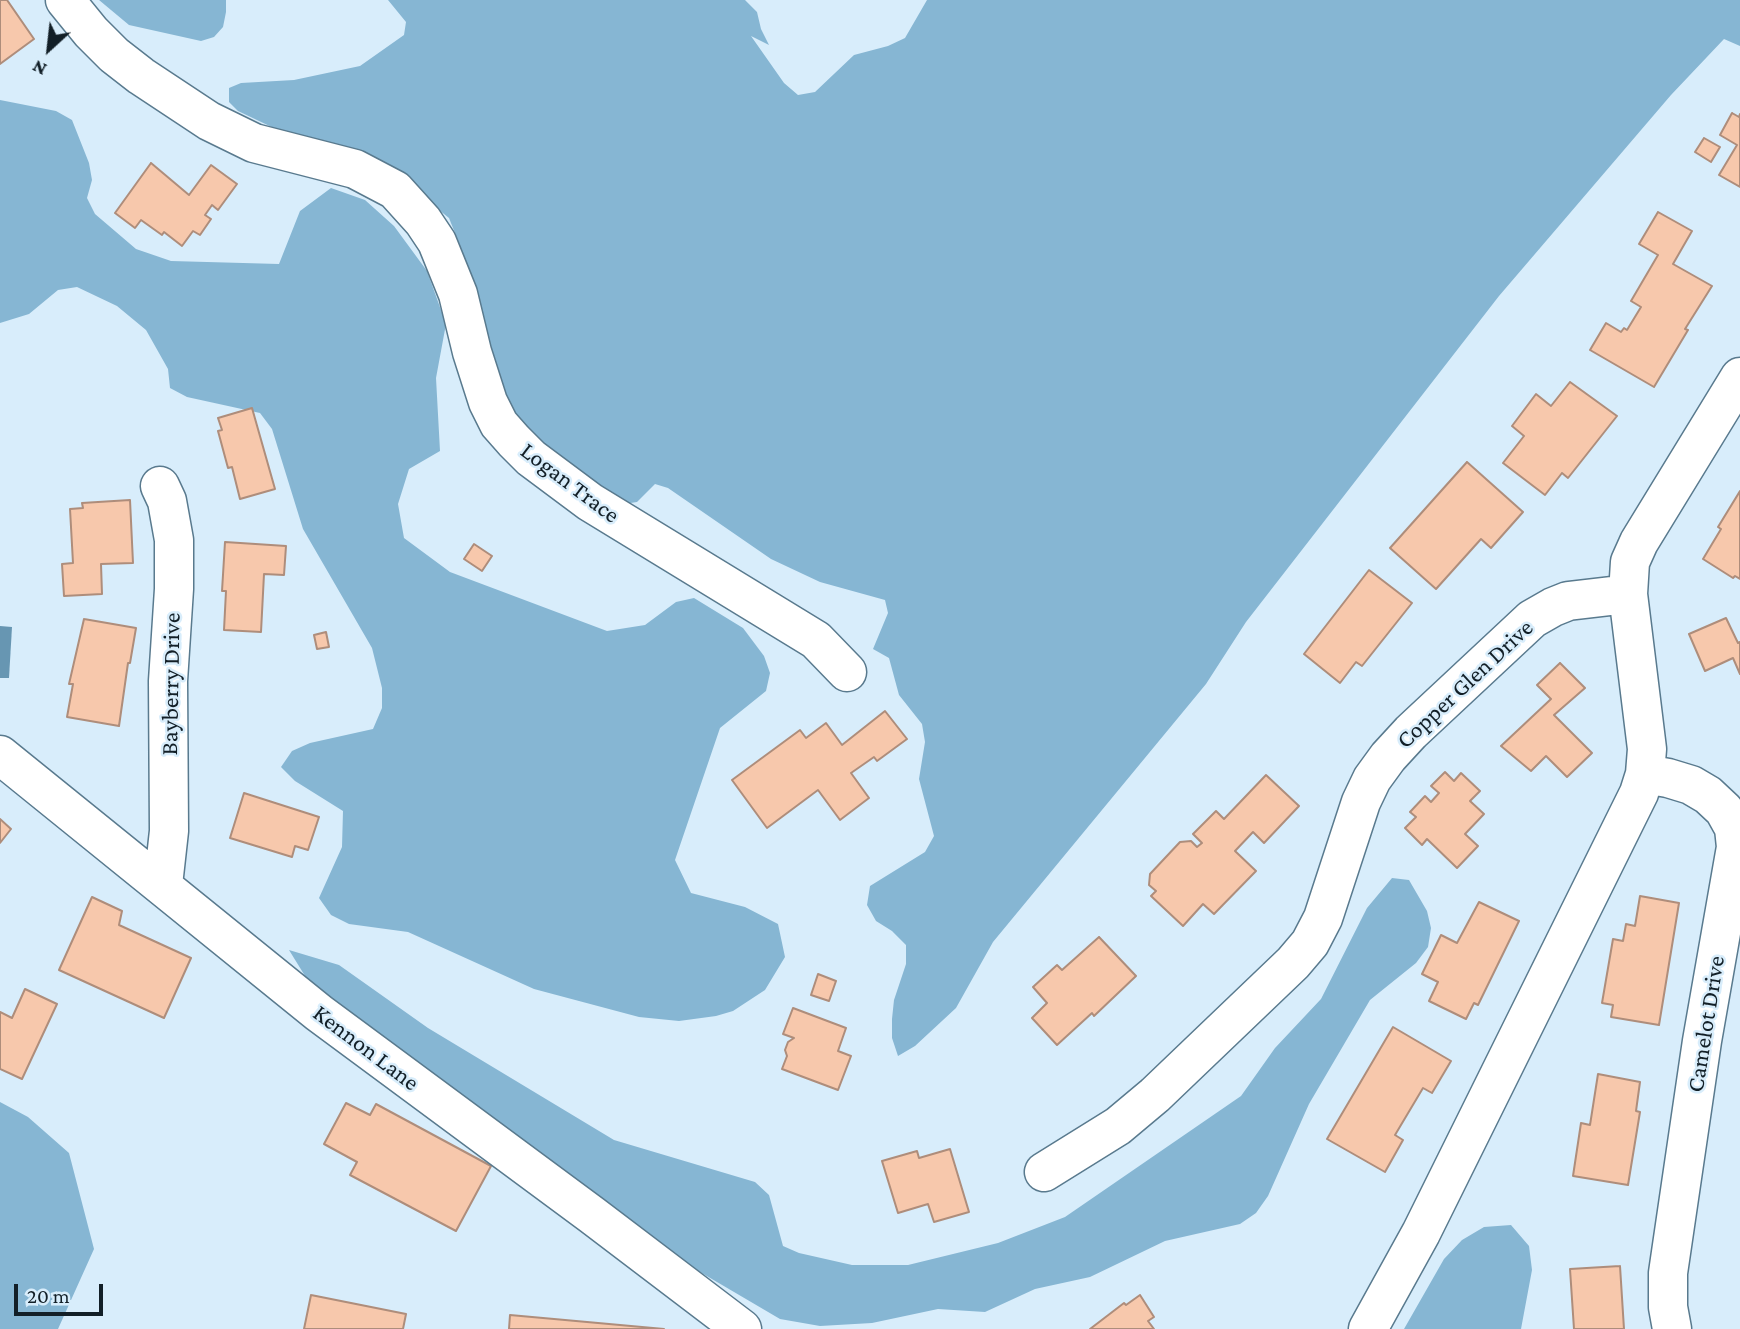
<!DOCTYPE html>
<html>
<head>
<meta charset="utf-8">
<style>
  body { margin:0 }
  #map { position:relative; width:1740px; height:1329px; overflow:hidden; background:#d8edfb; font-family:"Crimson Pro",serif }
  canvas { display:block }
  .north { position:absolute; left:14px; top:14px; width:70px; height:70px; -webkit-text-stroke:5px #d8edfb; paint-order:stroke; rotate:207deg; font-size:19px; font-weight:700; line-height:28px; text-align:center; color:#121f27 }
  .north::after { content:''; display:block; margin:auto; width:24px; height:32px; background:#121f27; clip-path:polygon(50% 0,100% 100%,50% 72%,0 100%) }
  .scale { position:absolute; left:14px; top:1284px; width:89px; height:32px; box-sizing:border-box; border:4px solid #121f27; border-top:0; padding-left:9px; font-size:21px; line-height:24px; white-space:nowrap; color:#121f27; -webkit-text-stroke:5px #d8edfb; paint-order:stroke }
</style>
</head>
<body>
<div id="map">
<canvas width="1740" height="1329"></canvas>
<div class="north">N</div>
<div class="scale">20 m</div>
</div>
<script>
const context = document.querySelector('canvas').getContext('2d');
context.lineJoin = 'round';
function fillPath(path, color) { context.fillStyle = color; context.fill(path, 'evenodd'); }
const shape = rows => new Path2D(rows.map(r => 'M' + r).join(''));
function stroke(path, color, width, dash) { context.strokeStyle = color; context.lineWidth = width; context.lineCap = dash ? 'butt' : 'round'; context.setLineDash(dash || []); context.stroke(path); }
function write(font, color, halo, rows, align = 'center') {
  context.font = font + ' "Crimson Pro",serif'; context.lineWidth = 5; context.setLineDash([]); context.textBaseline = 'middle'; context.strokeStyle = halo; context.fillStyle = color; for (const [text, x, y, turn = 0] of rows) {
    context.save(); context.translate(x, y); context.rotate((+turn || 0) * Math.PI / 180); context.textAlign = isNaN(turn) ? turn : align; if (halo) context.strokeText(text, 0, 0); context.fillText(text, 0, 0); context.restore();
  }
}
fillPath(shape([
  [99,0,226,0,226,12,223,27,214,37,201,41,129,25],
  [388,0,745,0,757,12,761,29,769,45,751,36,784,83,798,95,815,92,854,55,888,46,905,38,927,0,1740,0,1740,46,1724,39,1671,95,1499,296,1246,622,1206,684,993,942,956,1008,915,1046,898,1056,892,1038,892,1019,894,1000,906,964,906,945,892,931,876,921,867,905,870,886,925,852,934,836,919,779,925,742,922,724,899,695,889,658,873,649,888,613,885,600,820,582,771,559,668,488,655,484,637,502,624,504,523,431,503,395,459,243,449,218,383,165,278,130,238,111,229,102,229,88,241,83,294,80,360,66,404,35,406,22],
  [0,100,56,111,72,120,89,163,92,180,87,198,95,214,136,249,171,261,279,264,300,211,331,188,365,200,394,226,427,271,446,324,436,378,440,451,409,469,398,504,404,538,450,572,607,631,645,625,676,602,694,598,743,628,764,656,770,673,766,691,720,728,675,860,691,893,745,907,778,924,785,957,765,990,733,1011,716,1016,679,1021,639,1017,534,989,408,932,349,924,331,915,319,898,342,847,343,811,295,781,281,767,292,751,310,743,373,729,382,708,382,688,372,648,303,529,272,429,260,413,187,397,170,388,168,369,146,330,117,306,77,287,58,290,29,314,0,323],
  [1392,878,1409,880,1427,911,1431,928,1428,947,1416,963,1370,1000,1309,1104,1268,1196,1256,1213,1240,1224,1165,1241,1090,1277,1035,1289,985,1312,938,1309,872,1323,820,1326,780,1319,671,1255,310,984,289,950,339,965,428,1028,614,1140,755,1182,769,1195,783,1246,799,1253,852,1265,908,1265,998,1243,1065,1217,1241,1096,1275,1048,1321,999,1367,908],
  [0,1102,28,1117,69,1153,94,1249,58,1329,0,1329],
  [1511,1225,1529,1246,1532,1270,1521,1329,1404,1329,1444,1259,1462,1240,1484,1227]
]), '#86b6d3');
fillPath(shape([
  [0,626,12,627,9,678,0,678]
]), '#6796b2');
const building = shape([
  [0,0,7,0,34,39,0,64,0,0],
  [1732,113,1739,117,1740,114,1740,187,1719,175,1737,145,1720,135,1732,113],
  [1704,138,1720,147,1711,162,1695,152,1704,138],
  [151,163,189,195,211,165,237,184,218,210,212,205,205,215,211,219,200,235,193,231,182,246,164,232,162,235,141,220,135,228,115,213,151,163],
  [1658,212,1692,231,1673,264,1712,286,1685,329,1688,330,1654,387,1590,350,1606,323,1621,332,1624,328,1627,330,1641,307,1631,301,1658,255,1639,244,1658,212],
  [1570,382,1617,416,1568,478,1562,473,1545,495,1503,463,1524,436,1512,426,1536,394,1551,406,1570,382],
  [252,408,275,489,240,499,232,467,228,468,218,431,222,430,218,418,252,408],
  [1467,462,1523,512,1491,548,1481,539,1436,589,1390,548,1467,462],
  [1740,491,1740,579,1735,576,1733,578,1703,559,1721,529,1718,527,1740,491],
  [130,500,133,563,101,564,102,594,64,596,62,564,73,563,70,509,83,508,82,503,130,500],
  [225,542,286,546,284,575,264,574,261,632,224,630,226,591,222,591,225,542],
  [474,544,492,556,482,571,464,559,474,544],
  [1369,570,1412,603,1362,666,1356,662,1340,683,1304,654,1369,570],
  [1726,618,1738,643,1740,642,1740,674,1733,658,1705,671,1689,634,1726,618],
  [84,619,136,628,130,663,128,663,119,726,67,717,73,684,69,684,84,619],
  [326,632,329,647,317,649,314,635,326,632],
  [1560,663,1585,688,1554,715,1592,753,1567,777,1546,756,1531,771,1501,746,1551,699,1537,685,1560,663],
  [885,711,907,739,877,761,874,757,851,773,869,798,840,820,818,790,767,828,732,780,800,730,806,738,826,723,842,745,885,711],
  [1445,772,1454,781,1461,773,1480,791,1470,801,1484,814,1465,834,1478,846,1457,868,1427,839,1422,845,1405,828,1416,817,1410,812,1425,796,1431,802,1439,793,1431,786,1445,772],
  [1266,775,1299,806,1264,843,1253,832,1235,851,1256,871,1214,914,1203,904,1183,926,1151,896,1156,891,1149,885,1150,874,1180,842,1191,841,1197,847,1202,843,1193,834,1216,811,1224,819,1266,775],
  [244,793,319,817,308,850,295,846,292,857,230,838,244,793],
  [0,819,11,829,0,843,0,819],
  [1640,896,1679,903,1659,1025,1611,1017,1613,1005,1602,1003,1613,939,1623,941,1626,924,1635,926,1640,896],
  [92,897,122,911,119,925,191,958,164,1018,59,970,92,897],
  [1479,902,1519,921,1478,1005,1474,1003,1466,1019,1429,1001,1438,982,1422,974,1441,935,1457,943,1479,902],
  [1099,937,1136,976,1094,1016,1092,1013,1057,1045,1032,1018,1047,1003,1033,987,1057,965,1062,970,1099,937],
  [818,974,836,981,829,1001,811,995,818,974],
  [25,989,57,1004,22,1079,0,1069,0,1012,12,1018,25,989],
  [793,1008,846,1028,838,1051,851,1056,838,1090,782,1069,787,1056,785,1050,788,1042,794,1038,783,1034,793,1008],
  [1393,1027,1451,1061,1432,1093,1423,1088,1395,1135,1403,1140,1385,1172,1327,1139,1393,1027],
  [1598,1074,1640,1082,1636,1111,1640,1112,1628,1185,1573,1176,1581,1123,1590,1125,1598,1074],
  [346,1103,370,1115,376,1104,491,1166,456,1231,350,1175,357,1162,324,1144,346,1103],
  [950,1149,969,1212,934,1222,928,1204,898,1213,882,1161,917,1151,919,1158,950,1149],
  [1620,1266,1624,1329,1574,1329,1570,1269,1620,1266],
  [311,1295,406,1314,403,1329,304,1329,311,1295],
  [1140,1295,1154,1317,1148,1321,1154,1329,1090,1329,1124,1303,1126,1305,1140,1295],
  [510,1315,664,1329,509,1329,510,1315]
]);
fillPath(building, '#f7c8ac');
stroke(building, '#ae8d7b', 2);
const minor = shape([
  [65,0,91,32,114,55,141,76,209,121,254,143,355,169,395,190,423,221,437,242,458,294,472,352,488,402,499,424,514,441,531,458,590,502,816,640,847,672],
  [160,486,167,501,174,540,174,589,168,681,169,831,163,885],
  [0,755,319,1013,592,1215,742,1329],
  [1645,774,1668,778,1691,785,1708,795,1724,810,1734,828,1736,847,1702,1041,1668,1273,1668,1307,1672,1329],
  [1044,1172,1118,1126,1155,1095,1293,963,1310,943,1323,918,1361,802,1372,779,1388,757,1411,732,1532,619,1553,607,1568,601,1628,594],
  [1368,1329,1421,1233,1639,793,1645,774,1647,749,1628,594,1630,562,1639,542,1740,377]
]);
stroke(minor, '#597a8e', 41);
stroke(minor, '#fff', 38);
write('24px', '#121f27', '#d8edfb', [
  ["Logan Trace",570,483,37],
  ["Bayberry Drive",171,684,-89],
  ["Copper Glen Drive",1465,684,-43],
  ["Camelot Drive",1706,1024,-81],
  ["Kennon Lane",366,1048,37]
]);
</script>
</body>
</html>
